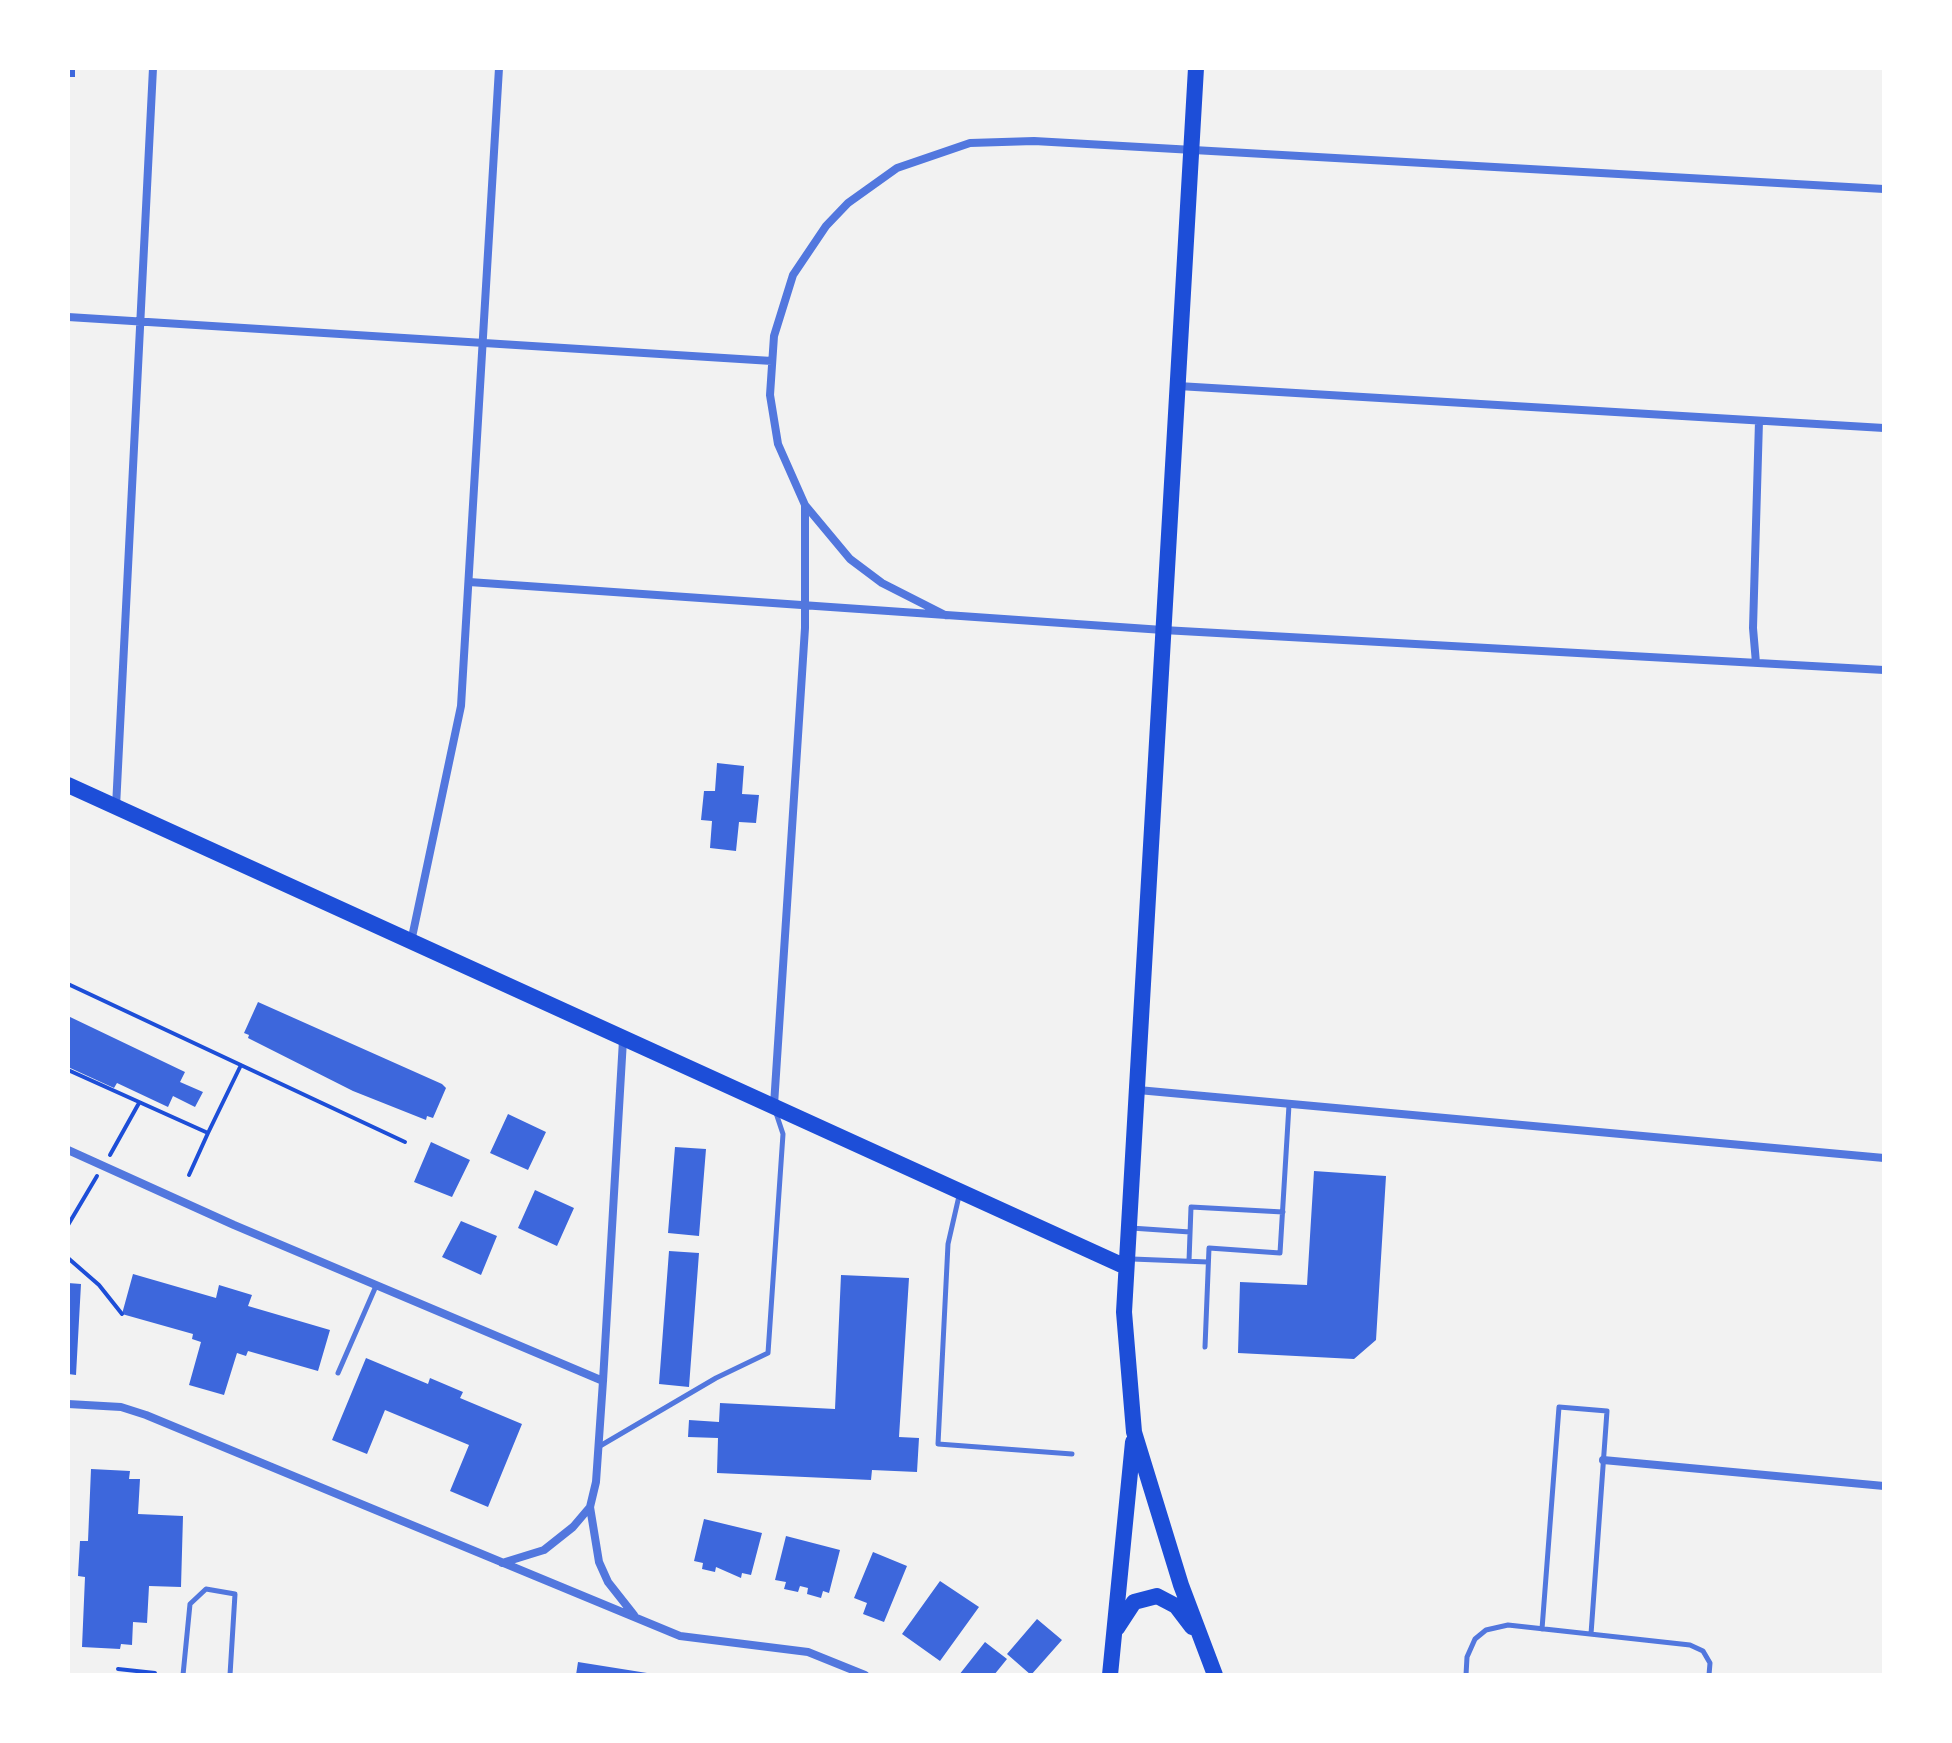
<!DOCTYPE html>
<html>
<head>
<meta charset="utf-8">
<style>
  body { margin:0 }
  #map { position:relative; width:1952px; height:1743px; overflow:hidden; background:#f2f2f2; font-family:"Varela Round",sans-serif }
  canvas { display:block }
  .frame { position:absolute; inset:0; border:70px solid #fff; pointer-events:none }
</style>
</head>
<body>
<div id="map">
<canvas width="1952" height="1743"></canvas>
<div class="frame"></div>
</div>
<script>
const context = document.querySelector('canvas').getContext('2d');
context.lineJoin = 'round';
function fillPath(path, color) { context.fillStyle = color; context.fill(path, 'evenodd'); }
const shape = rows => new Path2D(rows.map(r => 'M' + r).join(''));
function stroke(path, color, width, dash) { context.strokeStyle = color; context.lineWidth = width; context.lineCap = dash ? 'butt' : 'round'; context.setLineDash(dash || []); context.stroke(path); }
fillPath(shape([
  [68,68,75,68,75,77,68,77],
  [717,763,744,766,742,794,759,795,756,823,739,822,736,851,710,848,712,821,701,820,704,791,715,791],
  [258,1002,442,1084,446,1088,433,1118,427,1116,426,1120,353,1091,248,1038,249,1035,244,1033],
  [68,1016,185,1072,180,1082,203,1092,195,1107,173,1096,168,1107,117,1083,114,1088,68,1067],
  [508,1114,546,1132,528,1170,490,1153],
  [431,1142,470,1160,452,1197,414,1182],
  [675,1147,706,1149,699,1236,668,1233],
  [1314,1171,1386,1176,1376,1340,1354,1359,1238,1353,1240,1282,1307,1285],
  [535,1190,574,1208,557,1246,518,1228],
  [461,1221,497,1236,481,1275,442,1257],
  [669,1251,699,1253,689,1387,659,1384],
  [133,1274,216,1298,219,1285,252,1295,248,1306,330,1330,318,1371,248,1351,246,1356,237,1353,224,1395,189,1385,201,1342,192,1339,193,1334,122,1314],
  [841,1275,909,1278,899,1437,919,1438,917,1472,872,1470,871,1480,717,1473,718,1438,688,1437,689,1420,719,1422,720,1403,835,1409],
  [68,1283,81,1284,76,1375,68,1374],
  [366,1358,428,1384,430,1378,463,1392,460,1398,522,1424,488,1507,450,1491,469,1445,385,1410,367,1454,332,1440],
  [91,1469,130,1471,129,1479,140,1479,138,1514,183,1516,181,1587,149,1586,147,1623,133,1622,132,1645,121,1644,120,1649,82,1647,85,1577,78,1576,80,1541,88,1541],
  [704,1519,762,1533,751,1575,742,1573,741,1578,716,1567,715,1572,702,1569,703,1563,694,1561],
  [786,1536,840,1550,829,1593,823,1591,821,1598,807,1594,808,1588,800,1586,798,1592,784,1589,786,1582,775,1580],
  [873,1552,907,1566,884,1622,863,1614,867,1603,854,1598],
  [940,1581,979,1607,940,1661,902,1634],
  [1037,1619,1062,1640,1031,1675,1007,1654],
  [985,1642,1007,1659,994,1675,959,1675],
  [578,1662,647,1673,647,1675,576,1675]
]), '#3d67dc');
stroke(shape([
  [68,984,405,1142],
  [68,1070,208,1133,189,1175],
  [208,1133,241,1065],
  [110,1155,139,1103],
  [68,1225,97,1176],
  [68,1258,99,1285,122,1314],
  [118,1669,155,1673]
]), '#1d4ed8', 4);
stroke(shape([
  [959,1196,948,1244,938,1444,1072,1454],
  [1131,1228,1190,1232],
  [1132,1259,1208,1262],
  [1189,1261,1191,1207,1283,1212],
  [1205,1347,1209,1248,1280,1253,1289,1105],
  [338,1373,376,1286],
  [600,1446,716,1378,768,1353,783,1134,776,1113],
  [1542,1629,1559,1407,1607,1411,1591,1634],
  [183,1675,190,1604,206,1589,235,1594,230,1675],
  [1466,1675,1467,1657,1475,1639,1486,1630,1508,1625,1690,1645,1703,1651,1710,1663,1709,1675]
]), '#5277de', 5);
stroke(shape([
  [68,317,772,361],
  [1178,386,1884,428],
  [469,582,1163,630,1884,670],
  [945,615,882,583,850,559,805,505,778,444,770,395,774,336,793,275,826,226,848,203,897,168,970,143,1034,141,1884,189],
  [1756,663,1753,628,1759,421],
  [116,807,153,68],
  [411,942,461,706,499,68],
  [623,1040,603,1381,596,1482,590,1507,599,1562,608,1582,634,1615],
  [1138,1090,1884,1158],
  [774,1105,805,628,805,506],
  [68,1150,234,1225,603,1381],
  [68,1404,121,1407,146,1415,680,1636,808,1652,865,1675],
  [1603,1460,1884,1486],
  [502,1563,544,1550,573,1527,590,1507]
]), '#5277de', 8);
stroke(shape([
  [1196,68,1124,1312,1134,1432,1181,1585,1215,1675],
  [68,785,1126,1267],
  [1117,1628,1134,1602,1157,1596,1176,1606,1192,1627],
  [1110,1675,1133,1442]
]), '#1d4ed8', 16);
</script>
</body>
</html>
